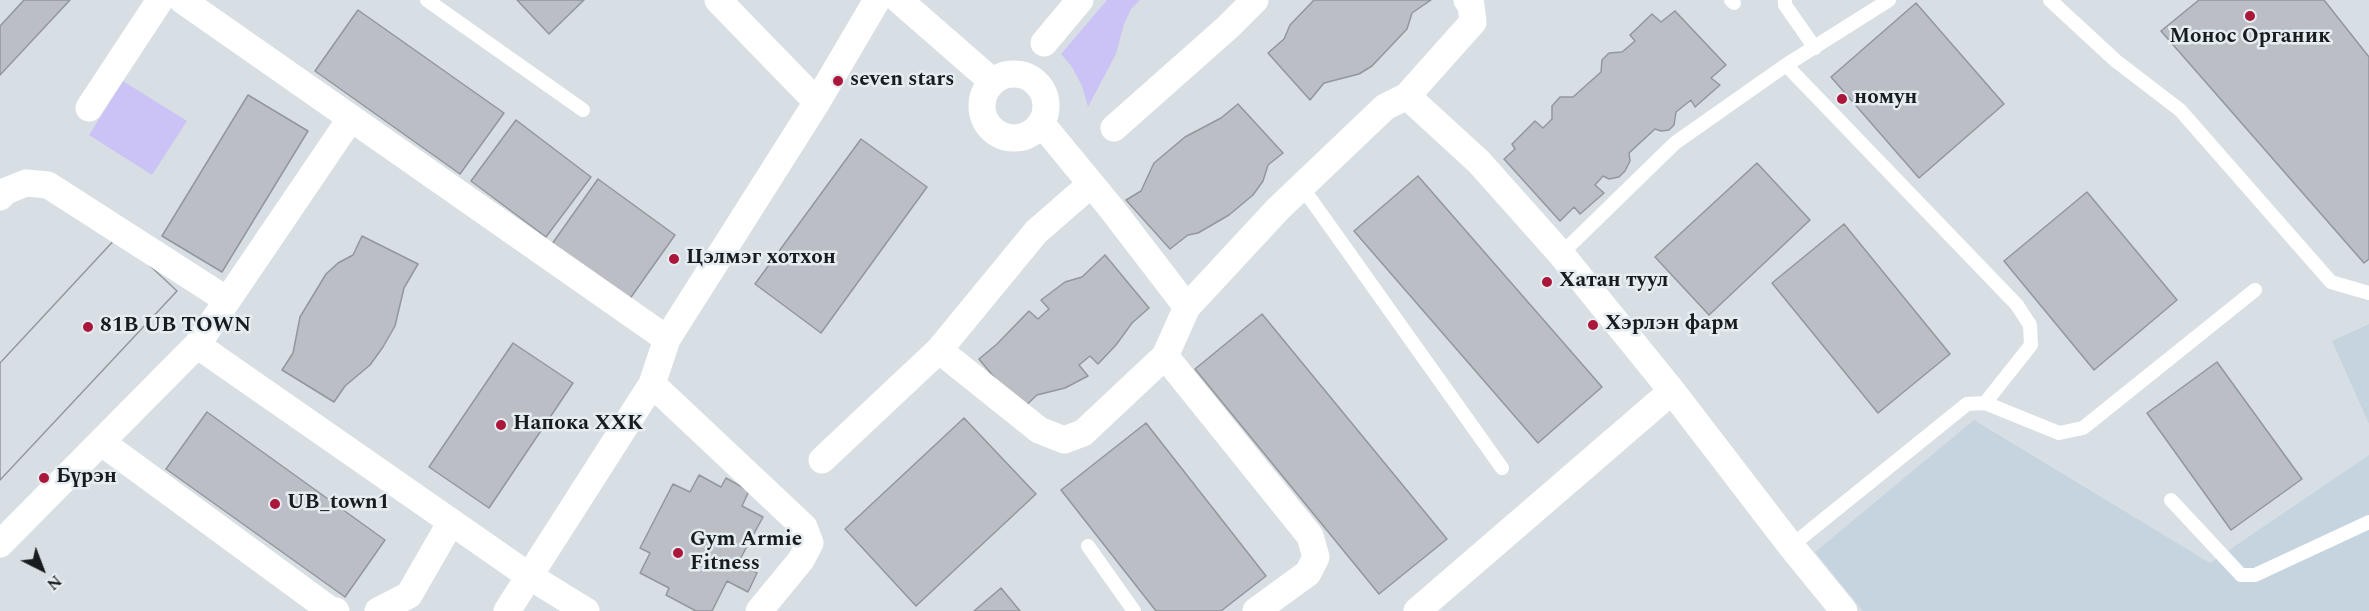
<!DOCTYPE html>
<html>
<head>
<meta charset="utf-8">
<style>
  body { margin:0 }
  #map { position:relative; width:2369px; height:611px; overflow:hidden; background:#d8dfe4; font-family:Spectral,serif }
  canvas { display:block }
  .north { position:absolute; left:12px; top:539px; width:60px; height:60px; -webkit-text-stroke:4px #e5edf2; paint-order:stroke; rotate:138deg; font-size:16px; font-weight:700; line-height:24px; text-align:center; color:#191c1e }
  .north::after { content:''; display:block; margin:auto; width:21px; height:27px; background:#191c1e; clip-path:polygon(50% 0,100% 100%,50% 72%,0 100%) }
</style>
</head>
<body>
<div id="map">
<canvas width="2369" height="611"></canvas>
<div class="north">N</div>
</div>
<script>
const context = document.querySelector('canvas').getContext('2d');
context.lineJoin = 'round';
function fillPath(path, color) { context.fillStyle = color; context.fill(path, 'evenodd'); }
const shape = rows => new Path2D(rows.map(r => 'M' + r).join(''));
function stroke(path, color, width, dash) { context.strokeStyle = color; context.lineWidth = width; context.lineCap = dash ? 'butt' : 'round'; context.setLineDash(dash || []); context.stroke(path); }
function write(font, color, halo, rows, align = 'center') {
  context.font = font + ' Spectral,serif'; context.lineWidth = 5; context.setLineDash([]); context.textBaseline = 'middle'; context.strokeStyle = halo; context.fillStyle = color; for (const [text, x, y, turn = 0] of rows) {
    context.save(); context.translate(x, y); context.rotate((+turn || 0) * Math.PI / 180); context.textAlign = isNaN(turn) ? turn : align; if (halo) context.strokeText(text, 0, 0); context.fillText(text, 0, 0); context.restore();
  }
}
fillPath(shape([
  [2369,324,2369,424,2332,341],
  [1974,420,2210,563,2369,455,2369,611,1863,611,1815,552]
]), '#c5d4de');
fillPath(shape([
  [1107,0,1140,0,1131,9,1124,24,1116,54,1088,107,1082,86,1072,67,1061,54],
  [123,81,187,121,152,175,89,135]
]), '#cbc3f6');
const building = shape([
  [24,0,70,0,0,75,0,26,24,0],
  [517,0,584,0,549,34,517,0],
  [1314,0,1431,0,1412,13,1407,29,1372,66,1359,74,1324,83,1310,100,1268,53,1284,39,1290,25,1314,0],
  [2199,0,2324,0,2369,57,2369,259,2364,263,2161,31,2199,0],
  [1916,3,2004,104,1919,178,1831,77,1916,3],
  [358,10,504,113,460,174,315,71,358,10],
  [1675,11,1726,65,1711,78,1720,85,1695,107,1691,100,1676,112,1674,125,1669,130,1661,131,1655,129,1629,153,1630,161,1625,171,1619,177,1609,179,1603,176,1595,185,1604,193,1580,214,1574,207,1560,221,1504,159,1515,149,1512,144,1535,121,1543,128,1552,119,1552,106,1560,97,1573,97,1601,72,1602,60,1609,53,1622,52,1635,41,1630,35,1652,14,1661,22,1675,11],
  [248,95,308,131,222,272,162,236,248,95],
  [1238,104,1283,153,1268,165,1263,181,1253,195,1229,215,1198,233,1188,235,1170,249,1126,200,1141,191,1154,163,1185,137,1221,118,1238,104],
  [516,120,591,177,546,237,471,181,516,120],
  [861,139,927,187,821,333,755,284,861,139],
  [1757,163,1810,220,1709,315,1655,257,1757,163],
  [1418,176,1602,387,1538,443,1354,231,1418,176],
  [598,179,675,235,629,300,552,244,598,179],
  [2087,192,2177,300,2094,370,2004,261,2087,192],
  [1844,224,1950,354,1878,413,1772,283,1844,224],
  [118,236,177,291,0,480,0,363,118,236],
  [118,236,177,291,0,480,0,363,118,236],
  [362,236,418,264,404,288,395,326,383,347,370,365,345,386,334,402,282,370,293,353,300,317,326,274,338,263,353,255,362,236],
  [1105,255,1149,308,1132,323,1116,345,1098,364,1090,356,1079,365,1088,376,1065,388,1037,395,1021,410,979,359,997,344,1029,311,1038,319,1049,309,1041,300,1065,282,1082,277,1105,255],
  [1262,314,1447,539,1379,594,1195,369,1262,314],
  [513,343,573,383,489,508,429,467,513,343],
  [2217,362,2302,479,2231,530,2147,413,2217,362],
  [207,412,385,540,345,597,166,469,207,412],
  [964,418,1036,494,916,606,845,529,964,418],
  [1146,423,1266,576,1221,611,1156,611,1061,490,1146,423],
  [699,475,721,487,726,478,749,491,742,506,763,517,738,563,757,573,748,592,727,581,712,611,696,611,666,595,669,588,640,573,650,553,640,548,673,484,690,492,699,475],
  [1001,588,1020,611,974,611,1001,588]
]);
fillPath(building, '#bbbec5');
stroke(building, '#93979d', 1.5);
stroke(shape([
  [427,0,583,110],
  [1731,0,1734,3],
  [1785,0,1785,5,1815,48],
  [2050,0,2116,61,2180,110,2331,282,2369,293],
  [1786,65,2017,305,2030,325,2031,345,1985,403],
  [1302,187,1502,468],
  [1561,254,1675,143,1786,65,1889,0],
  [2171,500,2241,575,2255,575,2369,522],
  [1088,546,1134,611],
  [1791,546,1967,404,1985,403,2059,433,2083,428,2255,290]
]), '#fff', 14);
stroke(shape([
  [182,0,667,339],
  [718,0,817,102],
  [899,0,993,82],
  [1044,43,1080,0],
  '982 106a32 32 0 1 1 64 0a32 32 0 1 1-64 0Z',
  [1407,96,1473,22,1471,5,1467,0],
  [89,108,160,0],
  [1041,123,1111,208,1187,307,1278,209,1385,107,1407,96,1479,162,1561,254,1672,391,1791,546,1844,611],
  [1114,128,1228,27,1255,0],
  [1091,184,1036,232,939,350,1039,430,1064,440,1083,433,1165,356],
  [0,197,6,191,26,183,48,185,227,300],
  [1187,307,1165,356,1310,536,1316,557,1308,573,1256,611],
  [197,345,529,576,586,611],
  [652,384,804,527,810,543,801,560,759,611],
  [101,442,330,610,336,611],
  [822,460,939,350],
  [0,544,197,345,351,118],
  [378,611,409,595,451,522],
  [507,611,652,384,667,339,817,102,877,0],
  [1417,611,1672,391]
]), '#fff', 27);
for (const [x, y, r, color] of [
  [2250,16,6,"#ab163b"],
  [838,81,6,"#ab163b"],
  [1842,99,6,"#ab163b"],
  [674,259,6,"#ab163b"],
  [1547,282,6,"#ab163b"],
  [1593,325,6,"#ab163b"],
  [88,327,6,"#ab163b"],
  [501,425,6,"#ab163b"],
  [44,478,6,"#ab163b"],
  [275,504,6,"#ab163b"],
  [678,553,6,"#ab163b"]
]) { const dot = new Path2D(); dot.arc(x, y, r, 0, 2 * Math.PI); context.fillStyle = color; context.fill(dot); stroke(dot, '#e5edf2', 2); }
write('bold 21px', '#191c1e', '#e5edf2', [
  ["Монос Органик",2250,38,"center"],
  ["seven stars",850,81],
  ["номун",1854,99],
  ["Цэлмэг хотхон",686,259],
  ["Хатан туул",1559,282],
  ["Хэрлэн фарм",1605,325],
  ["81В UB TOWN",100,327],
  ["Напока ХХК",513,425],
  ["Бүрэн",56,478],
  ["UB_town1",287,504],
  ["Gym Armie",690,541],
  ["Fitness",690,565]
], 'left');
</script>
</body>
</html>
